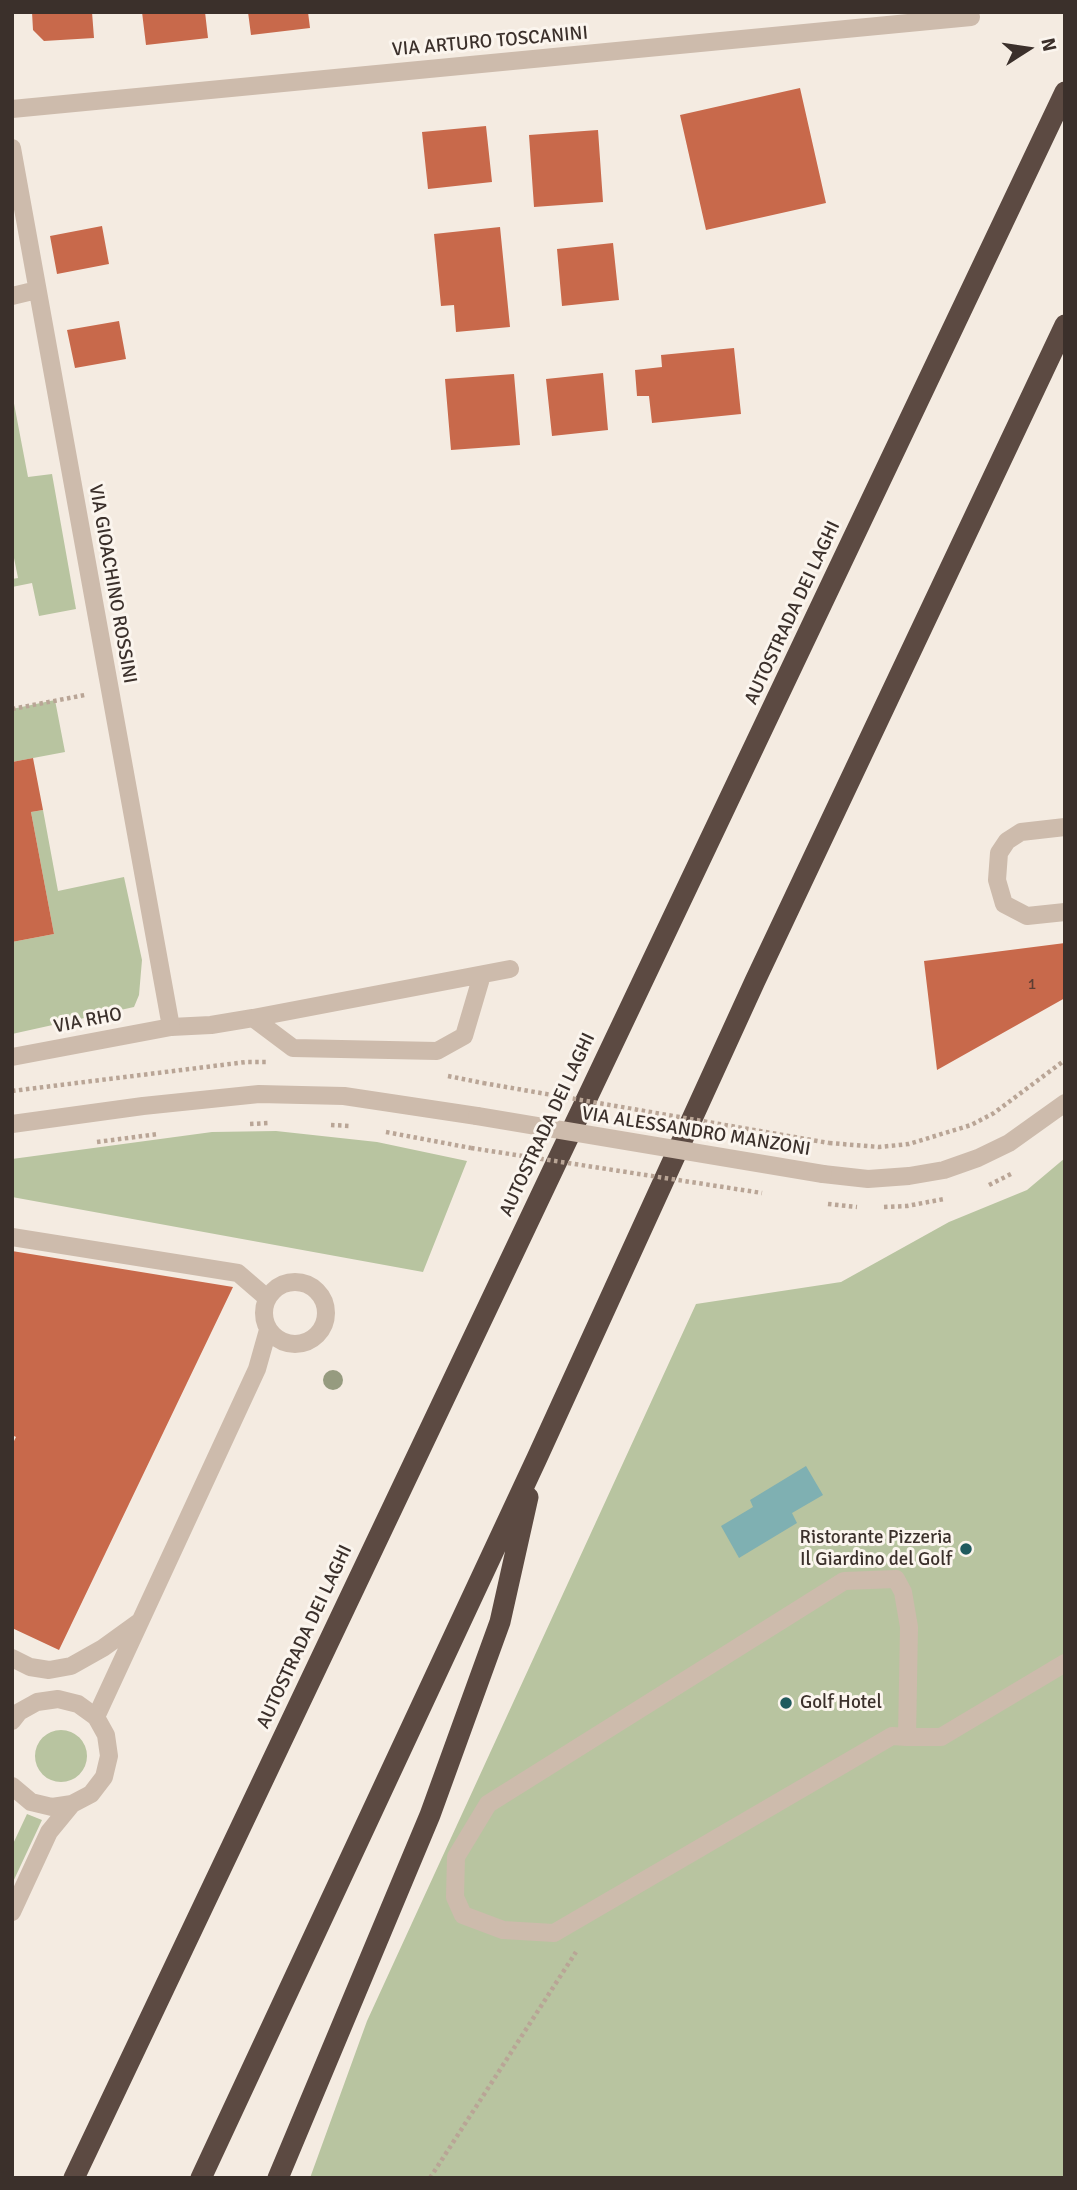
<!DOCTYPE html>
<html>
<head>
<meta charset="utf-8">
<style>
  body { margin:0 }
  #map { position:relative; width:1077px; height:2190px; overflow:hidden; background:#f4ebe1; font-family:Signika,sans-serif }
  canvas { display:block }
  .frame { position:absolute; inset:0; border:14px solid #3b302b; pointer-events:none }
  .north { position:absolute; left:993px; top:14px; width:70px; height:70px; -webkit-text-stroke:5px #fbf5ee; paint-order:stroke; rotate:78deg; font-size:19px; font-weight:700; line-height:28px; text-align:center; color:#3b302b }
  .north::after { content:''; display:block; margin:auto; width:24px; height:32px; background:#3b302b; clip-path:polygon(50% 0,100% 100%,50% 72%,0 100%) }
</style>
</head>
<body>
<div id="map">
<canvas width="1077" height="2190"></canvas>
<div class="frame"></div>
<div class="north">N</div>
</div>
<script>
const context = document.querySelector('canvas').getContext('2d');
context.lineJoin = 'round';
function fillPath(path, color) { context.fillStyle = color; context.fill(path, 'evenodd'); }
const shape = rows => new Path2D(rows.map(r => 'M' + r).join(''));
function stroke(path, color, width, dash) { context.strokeStyle = color; context.lineWidth = width; context.lineCap = dash ? 'butt' : 'round'; context.setLineDash(dash || []); context.stroke(path); }
function write(font, color, halo, rows, align = 'center') {
  context.font = font + ' Signika,sans-serif'; context.lineWidth = 6; context.setLineDash([]); context.textBaseline = 'middle'; context.strokeStyle = halo; context.fillStyle = color; for (const [text, x, y, turn = 0] of rows) {
    context.save(); context.translate(x, y); context.rotate((+turn || 0) * Math.PI / 180); context.textAlign = isNaN(turn) ? turn : align; if (halo) context.strokeText(text, 0, 0); context.fillText(text, 0, 0); context.restore();
  }
}
fillPath(shape([
  [12,393,28,477,52,474,76,609,39,616,32,583,12,587,12,579,18,578,12,548],
  [55,700,65,752,12,762,12,709],
  [43,810,58,891,124,877,142,960,139,995,134,1007,12,1034,12,942,54,934,31,812],
  [276,1131,377,1142,467,1161,423,1272,12,1197,12,1159,212,1132],
  [1065,1158,1065,2178,310,2178,367,2021,696,1304,841,1282,949,1222,1027,1190],
  '35 1756a26 26 0 1 1 52 0a26 26 0 1 1-52 0Z',
  [27,1814,42,1820,12,1884,12,1846]
]), '#b8c4a0');
fillPath(shape([
  [806,1466,823,1495,792,1513,797,1523,739,1558,721,1526,753,1507,750,1500]
]), '#7fb0b2');
fillPath(shape([
  [32,12,92,12,94,38,44,41,33,30],
  [142,12,205,12,208,38,146,45],
  [248,12,308,12,310,28,251,35],
  [800,88,826,203,706,230,680,115],
  [486,126,492,182,428,189,422,132],
  [598,130,603,202,534,207,529,135],
  [102,226,109,264,57,274,50,236],
  [500,227,510,327,456,332,454,305,441,306,434,234],
  [613,243,619,300,562,306,557,249],
  [119,321,126,359,75,368,67,330],
  [734,348,741,414,652,423,649,396,637,396,635,370,662,367,661,355],
  [603,373,608,430,552,436,546,379],
  [514,374,520,445,451,450,445,379],
  [33,758,43,810,31,812,54,934,12,942,12,762],
  [1065,943,1065,998,937,1070,924,961],
  [12,1251,233,1287,59,1650,12,1628,12,1445,16,1437,12,1435]
]), '#c8694b');
stroke(shape([
  [12,709,85,695],
  [448,1076,483,1083],
  [12,1091,246,1062,269,1062],
  [250,1124,269,1123],
  [331,1125,350,1126],
  [386,1132,471,1148],
  [97,1142,158,1134],
  [829,1143,879,1147,909,1144,971,1125,994,1113,1065,1060],
  [989,1185,1013,1173],
  [828,1204,857,1207],
  [884,1207,907,1206,944,1199],
  [430,2178,576,1952]
]), '#b9a596', 4.5, [3.5, 3.5]);
stroke(shape([
  [253,1018,293,1048,437,1051,464,1036,482,975],
  [171,1027,211,1025,253,1018,510,969],
  [12,1237,238,1273,267,1298],
  '264 1313a31 31 0 1 1 62 0a31 31 0 1 1-62 0Z',
  [12,1658,30,1667,49,1670,71,1666,103,1648,139,1622],
  [96,1717,257,1369,268,1330],
  [907,1737,909,1627,903,1592,896,1579,844,1581,488,1804,456,1857,455,1897,463,1915,503,1930,554,1933,892,1736,907,1737,941,1737,1065,1663]
]), '#cdbbac', 18);
stroke(shape([
  [12,109,971,17],
  [12,148,171,1027,12,1057],
  [12,296,37,290],
  [1065,827,1021,832,1007,841,999,853,997,880,1004,904,1027,916,1065,912],
  [12,1124,143,1106,259,1094,344,1096,477,1116],
  [823,1174,868,1179,909,1176,944,1170,978,1158,1009,1143,1065,1103],
  [12,1721,19,1712,37,1702,58,1699,78,1704,96,1717,106,1735,109,1756,104,1777,91,1794,72,1804,52,1807,31,1802,12,1786],
  [12,1912,49,1832,72,1804]
]), '#cdbbac', 18);
stroke(shape([
  [74,2178,1065,92],
  [201,2178,537,1458,755,981,1065,325],
  [278,2178,430,1815,500,1622,528,1497]
]), '#5c4a42', 21);
stroke(shape([
  [483,1083,829,1143],
  [471,1148,762,1193]
]), '#b9a596', 4.5, [3.5, 3.5]);
stroke(shape([
  [477,1116,823,1174]
]), '#cdbbac', 18);
context.fillStyle = '#969b7f';
for (const [x, y] of [
  [333,1380]
]) { context.beginPath(); context.arc(x, y, 10, 0, 2 * Math.PI); context.fill(); }
for (const [x, y, r, color] of [
  [966,1549,7,"#1f5a5e"],
  [786,1703,7,"#1f5a5e"]
]) { const dot = new Path2D(); dot.arc(x, y, r, 0, 2 * Math.PI); context.fillStyle = color; context.fill(dot); stroke(dot, '#fbf5ee', 2.5); }
write('16px', '#5e3e33', null, [
  ["1",1032,985]
]);
write('19px', '#3b302b', '#fbf5ee', [
  ["VIA ARTURO TOSCANINI",490,42,-5],
  ["VIA GIOACHINO ROSSINI",112,584,80],
  ["AUTOSTRADA DEI LAGHI",793,613,-65],
  ["VIA RHO",88,1021,-11],
  ["AUTOSTRADA DEI LAGHI",548,1125,-65],
  ["VIA ALESSANDRO MANZONI",696,1132,9],
  ["AUTOSTRADA DEI LAGHI",305,1637,-65]
]);
write('19px', '#3b302b', '#fbf5ee', [
  ["Ristorante Pizzeria",952,1538],
  ["Il Giardino del Golf",952,1560],
  ["Golf Hotel",800,1703,"left"]
], 'right');
</script>
</body>
</html>
